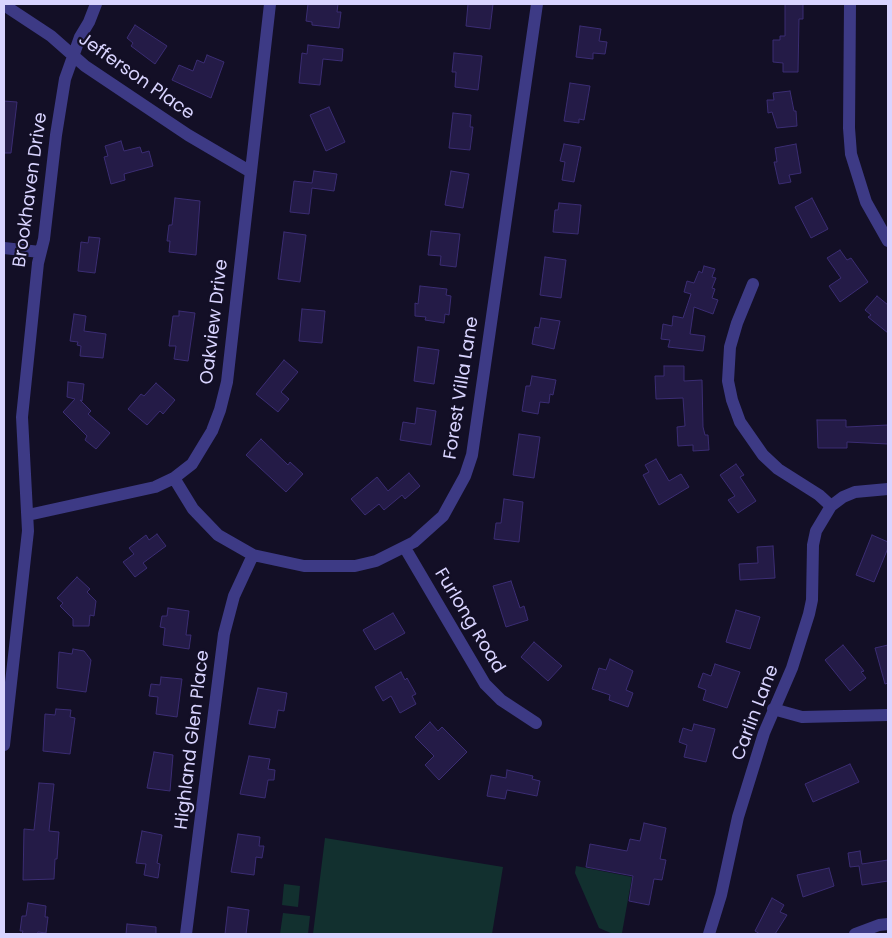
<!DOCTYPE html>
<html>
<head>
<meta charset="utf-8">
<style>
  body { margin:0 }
  #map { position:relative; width:892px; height:938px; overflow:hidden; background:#130f26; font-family:Poppins,sans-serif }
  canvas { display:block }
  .frame { position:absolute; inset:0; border:5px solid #d9d4ff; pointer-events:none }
</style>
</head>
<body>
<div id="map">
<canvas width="892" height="938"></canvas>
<div class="frame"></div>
</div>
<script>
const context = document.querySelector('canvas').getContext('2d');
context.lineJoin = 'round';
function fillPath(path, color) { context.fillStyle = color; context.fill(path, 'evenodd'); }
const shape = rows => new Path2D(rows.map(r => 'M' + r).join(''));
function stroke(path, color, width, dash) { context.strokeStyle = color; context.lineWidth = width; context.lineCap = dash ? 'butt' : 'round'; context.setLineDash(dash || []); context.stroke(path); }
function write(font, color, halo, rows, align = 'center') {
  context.font = font + ' Poppins,sans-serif'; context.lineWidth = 4.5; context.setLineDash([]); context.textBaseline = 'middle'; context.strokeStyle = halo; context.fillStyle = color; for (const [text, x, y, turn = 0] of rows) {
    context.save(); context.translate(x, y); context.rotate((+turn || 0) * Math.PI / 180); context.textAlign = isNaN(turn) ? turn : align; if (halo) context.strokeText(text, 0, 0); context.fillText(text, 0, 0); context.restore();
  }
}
fillPath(shape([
  [325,838,503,867,492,934,313,934],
  [576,866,632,877,622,933,613,934,599,928,575,873],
  [284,884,300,886,298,907,282,905],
  [283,913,310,916,308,934,280,934]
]), '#12302f');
const building = shape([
  [308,4,338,4,337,12,341,12,339,28,312,25,312,22,306,21,308,4],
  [468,4,493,4,490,29,466,26,468,4],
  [785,4,803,4,803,19,799,19,798,72,783,72,783,63,773,62,773,40,780,40,780,36,785,36,785,4],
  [135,25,167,46,155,64,131,46,133,43,127,38,135,25],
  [580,26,601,29,599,41,607,42,605,54,593,53,593,59,576,57,580,26],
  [308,45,343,49,342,61,323,59,320,85,299,83,302,53,307,54,308,45],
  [454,53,482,56,478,90,455,87,456,72,452,72,454,53],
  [207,55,224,62,211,98,172,80,179,65,193,71,197,60,204,63,207,55],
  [570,83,590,86,584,120,579,119,579,123,564,121,570,83],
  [790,91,794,111,796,111,797,126,777,128,772,112,768,113,767,100,774,100,773,93,790,91],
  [4,101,17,102,11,153,4,153,4,101],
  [329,107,345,142,326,151,310,115,329,107],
  [453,113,471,115,470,127,473,127,470,150,449,148,453,113],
  [121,141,124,151,140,147,142,153,149,151,153,166,124,174,125,180,111,184,104,157,108,156,105,146,121,141],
  [564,144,581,147,574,182,562,180,565,162,560,161,564,144],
  [796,144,801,173,789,175,791,182,779,184,774,162,777,162,775,148,796,144],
  [314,171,337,174,334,191,312,188,309,214,290,212,294,181,312,183,314,171],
  [451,171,469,174,463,208,445,205,451,171],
  [175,198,200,201,196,255,169,252,170,241,167,241,169,225,172,225,175,198],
  [812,198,828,229,811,238,795,207,812,198],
  [559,203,581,205,578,234,553,232,555,210,558,210,559,203],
  [431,231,460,234,456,267,440,265,441,256,428,255,431,231],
  [284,232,306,235,300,282,278,279,284,232],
  [89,237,100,238,95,273,78,271,81,242,88,243,89,237],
  [840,250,847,260,851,258,868,282,840,302,829,286,841,278,827,258,840,250],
  [545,257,566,260,561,298,540,295,545,257],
  [704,266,715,269,712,277,716,278,712,288,715,289,712,298,718,300,713,314,694,307,690,334,705,336,703,351,668,347,670,340,661,339,663,324,672,326,673,316,683,318,691,294,684,292,687,281,694,283,699,271,702,273,704,266],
  [420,286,447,289,446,295,451,296,449,315,445,314,444,323,425,320,426,317,415,316,415,303,418,304,420,286],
  [877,296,888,305,888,333,868,317,871,315,865,310,877,296],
  [302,309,325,311,322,343,299,341,302,309],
  [179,311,195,313,188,361,174,359,176,346,169,346,173,316,179,316,179,311],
  [74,314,86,316,84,331,106,334,103,358,80,356,81,346,77,345,78,342,70,341,74,314],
  [541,318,560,321,554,349,532,344,535,327,539,328,541,318],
  [418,347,439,350,434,384,414,381,418,347],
  [284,360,298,372,281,392,289,399,278,412,256,394,284,360],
  [664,366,684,366,684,381,702,380,703,427,705,435,708,435,709,450,693,451,693,445,678,446,677,427,685,426,683,398,656,399,655,376,664,376,664,366],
  [532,376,556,380,553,395,550,394,549,403,540,402,538,414,522,411,526,386,530,386,532,376],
  [68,382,84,384,82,401,80,400,91,411,88,414,110,433,96,449,85,440,87,436,63,412,75,399,67,397,68,382],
  [156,383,175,400,163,414,160,411,147,425,128,409,141,394,144,396,156,383],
  [417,408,436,411,431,445,400,440,403,422,415,424,417,408],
  [817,420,846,420,846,427,888,425,888,444,847,442,847,448,818,448,817,420],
  [519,434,540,437,534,478,513,475,519,434],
  [261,439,288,465,290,462,303,474,286,492,246,455,261,439],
  [656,459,669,481,681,474,689,487,659,505,643,475,649,472,645,465,656,459],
  [736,464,744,475,740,477,756,501,738,513,728,500,735,496,720,475,736,464],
  [409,473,420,486,405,499,402,495,384,510,379,504,365,515,351,499,377,477,388,491,409,473],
  [504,499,523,502,519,542,494,539,496,523,501,523,504,499],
  [157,534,166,546,143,563,147,568,135,577,123,562,134,554,129,548,146,535,149,540,157,534],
  [872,535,888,542,888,548,874,582,856,575,872,535],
  [773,546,775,578,740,580,739,564,758,563,757,547,773,546],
  [77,577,90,589,87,592,96,601,94,616,90,615,89,626,73,626,73,619,60,606,63,603,57,598,77,577],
  [511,581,520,608,524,606,528,620,506,627,493,586,511,581],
  [168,608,189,611,186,635,191,635,189,649,163,645,165,628,160,627,162,616,167,616,168,608],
  [736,610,760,617,750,649,726,642,736,610],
  [393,613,405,633,375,650,363,630,393,613],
  [534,642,562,666,548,681,521,657,534,642],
  [843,645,864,671,861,672,866,678,850,691,825,660,843,645],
  [888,645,888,683,885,684,875,648,888,645],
  [73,649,84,651,91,660,86,692,57,688,59,652,72,654,73,649],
  [610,659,633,671,626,690,633,693,628,707,609,700,610,695,592,689,599,668,606,670,610,659],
  [715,664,740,672,727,708,703,700,706,690,698,687,703,673,711,676,715,664],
  [401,672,405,680,407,678,416,694,412,696,416,704,400,713,391,696,383,701,375,687,401,672],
  [161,677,182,679,177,717,156,714,158,697,149,696,151,684,160,685,161,677],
  [258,688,287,693,284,711,278,710,275,728,249,724,258,688],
  [56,709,71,710,70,717,75,718,70,754,43,751,45,714,55,715,56,709],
  [430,722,438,731,442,727,467,752,439,780,425,765,434,756,415,737,430,722],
  [694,724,715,729,706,762,684,757,687,745,679,742,683,728,692,731,694,724],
  [154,752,173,755,170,791,147,788,154,752],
  [249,756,270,759,268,769,275,770,274,780,268,780,265,798,240,794,249,756],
  [850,764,859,782,813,802,805,784,850,764],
  [507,770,533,776,532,779,540,781,537,796,507,790,505,799,487,796,491,775,506,778,507,770],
  [39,783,54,784,49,831,59,832,57,859,55,859,54,879,23,880,24,829,34,830,39,783],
  [644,823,666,828,660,859,666,860,662,880,654,879,649,905,629,901,633,876,586,867,590,844,627,851,630,839,640,841,644,823],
  [142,831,162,835,157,863,160,864,158,878,144,875,146,864,136,863,142,831],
  [238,834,260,837,259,846,264,846,262,858,256,857,254,875,231,872,238,834],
  [860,851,862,864,888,860,888,881,862,885,859,866,850,867,848,853,860,851],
  [829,868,834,886,803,897,797,875,829,868],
  [772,898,784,905,780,912,787,915,775,934,760,934,755,931,772,898],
  [28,903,46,906,45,917,48,917,46,933,38,932,37,934,22,934,23,931,20,931,22,916,26,916,28,903],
  [228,907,249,910,246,934,225,934,228,907],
  [127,924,156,927,156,934,126,934,127,924]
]);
fillPath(building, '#241b47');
stroke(building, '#3b2d73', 1);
stroke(shape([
  [850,4,849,128,851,154,866,202,888,241],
  [4,5,51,36,85,66,188,135,251,172],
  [4,248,40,252],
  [753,284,737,323,730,347,728,381,732,400,740,422,763,455,778,469,819,495,831,506],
  [174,478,193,509,218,535,253,555,304,566,355,566,376,561,414,542,443,516,465,476,472,455,537,4],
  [28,515,155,487,174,478,192,464,212,431,220,410,227,382,270,4],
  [405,548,485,684,501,700,536,723],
  [773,709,802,717,888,715],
  [4,745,28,531,22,417,38,263,44,239,56,135,65,79,80,37,89,22,96,4],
  [186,934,224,634,234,596,253,555],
  [709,934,721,895,738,817,764,733,792,668,809,614,812,600,813,545,816,531,831,506,843,497,855,492,888,489],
  [855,934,879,925,888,924]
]), '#3d3a85', 12);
write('18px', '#d9d4ff', '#130f26', [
  ["Jefferson Place",136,77,35],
  ["Brookhaven Drive",31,190,-82],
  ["Oakview Drive",215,322,-83],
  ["Forest Villa Lane",462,388,-81],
  ["Furlong Road",469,621,59],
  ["Carlin Lane",756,713,-69],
  ["Highland Glen Place",193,740,-83]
]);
</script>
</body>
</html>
